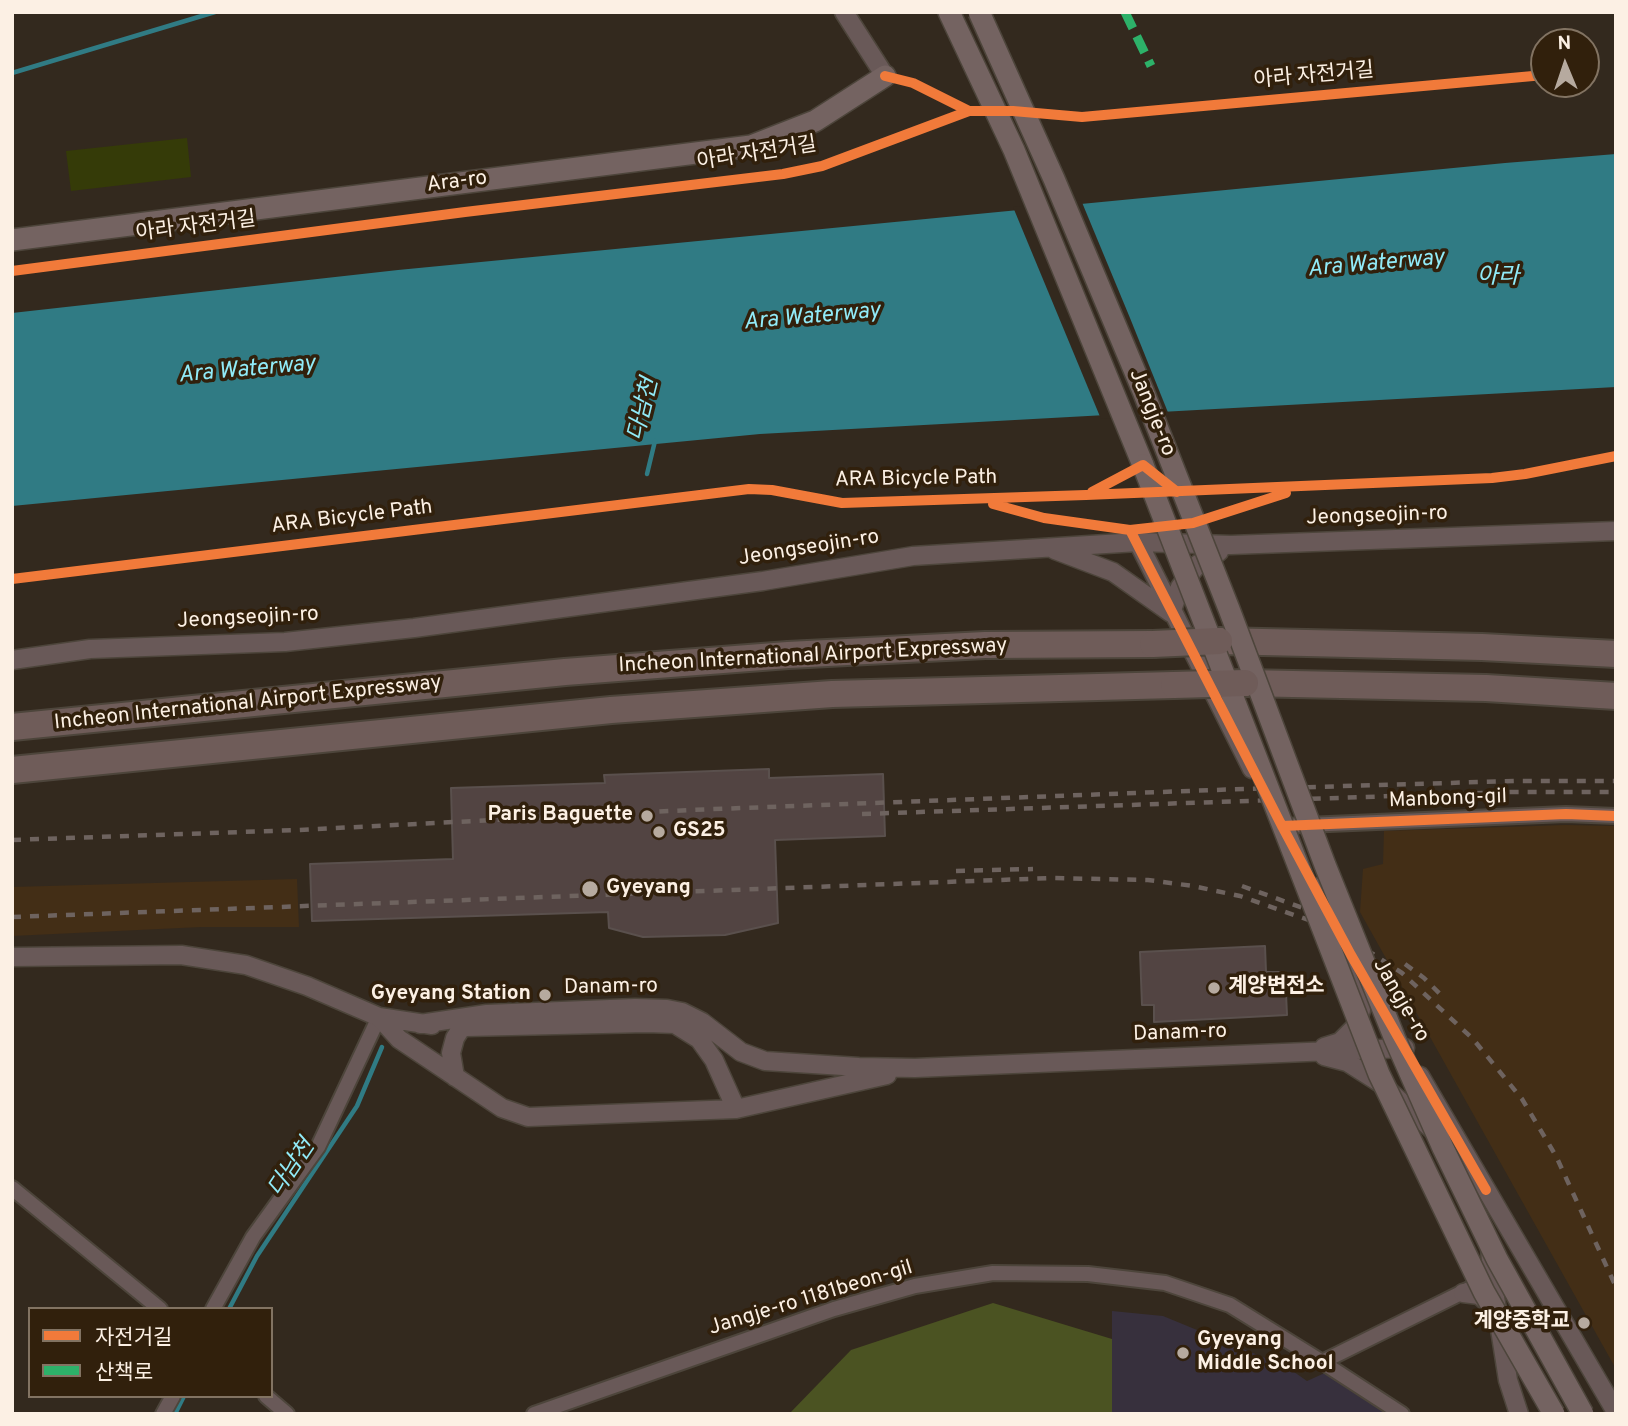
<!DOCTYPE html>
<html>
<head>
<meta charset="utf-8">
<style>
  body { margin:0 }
  #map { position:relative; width:1628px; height:1426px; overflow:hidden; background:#33291e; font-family:Overpass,"Noto Sans KR",sans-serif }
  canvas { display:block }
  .frame { position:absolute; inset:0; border:14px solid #fcf0e4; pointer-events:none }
  .legend { position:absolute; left:28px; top:1307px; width:245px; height:91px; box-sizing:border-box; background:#31200c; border:2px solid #827362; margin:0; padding:9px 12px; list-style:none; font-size:21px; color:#fcf0e4 }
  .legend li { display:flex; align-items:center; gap:14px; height:35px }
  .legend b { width:35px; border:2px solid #827362 }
  .north { position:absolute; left:1530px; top:28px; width:70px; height:70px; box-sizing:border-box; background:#31200c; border:2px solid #827362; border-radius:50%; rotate:358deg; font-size:19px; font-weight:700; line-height:28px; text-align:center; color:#fcf0e4 }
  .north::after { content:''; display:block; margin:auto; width:24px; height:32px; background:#b6aa9f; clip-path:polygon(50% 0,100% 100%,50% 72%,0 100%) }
</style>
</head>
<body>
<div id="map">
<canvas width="1628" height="1426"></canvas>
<div class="frame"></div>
<ul class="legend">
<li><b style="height:9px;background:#f17a3a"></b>자전거길</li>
<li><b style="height:9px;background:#2db169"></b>산책로</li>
</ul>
<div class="north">N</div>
</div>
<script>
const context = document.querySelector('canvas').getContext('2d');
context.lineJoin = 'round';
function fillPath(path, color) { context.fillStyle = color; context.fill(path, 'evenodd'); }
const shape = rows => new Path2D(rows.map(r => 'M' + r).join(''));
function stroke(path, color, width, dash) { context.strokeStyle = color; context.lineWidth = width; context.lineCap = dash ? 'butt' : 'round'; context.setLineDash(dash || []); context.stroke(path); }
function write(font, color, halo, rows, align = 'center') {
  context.font = font + ' Overpass,"Noto Sans KR",sans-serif'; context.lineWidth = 7; context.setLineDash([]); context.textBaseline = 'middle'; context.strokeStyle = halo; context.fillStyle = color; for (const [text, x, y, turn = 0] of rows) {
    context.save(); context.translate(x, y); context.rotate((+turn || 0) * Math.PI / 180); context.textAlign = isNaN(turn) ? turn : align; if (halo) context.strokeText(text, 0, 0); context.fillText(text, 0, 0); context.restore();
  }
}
fillPath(shape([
  [1565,825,1616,826,1616,1369,1360,912,1363,869,1383,864,1384,831],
  [297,879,299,927,201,927,12,936,12,887]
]), '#432e16');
fillPath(shape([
  [1112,1311,1163,1316,1287,1367,1307,1381,1327,1372,1391,1414,1112,1414]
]), '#37303d');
fillPath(shape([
  [187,138,191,177,71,191,66,151]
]), '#353b08');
fillPath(shape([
  [993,1303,1112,1339,1112,1414,789,1414,851,1350]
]), '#4b5322');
fillPath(shape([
  [1616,154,1616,387,760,434,12,506,12,313,398,270,1505,163]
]), '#307b84');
fillPath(shape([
  [1081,200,1130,318,1169,415,1101,419,1013,207]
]), '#33291e');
stroke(shape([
  [12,73,215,12],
  [647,474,655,441],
  [229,1309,257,1256,357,1106,382,1047],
  [175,1414,184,1396]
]), '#307b84', 4.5);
const building = shape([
  [769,769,769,778,883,774,885,836,775,840,778,923,725,935,643,937,609,928,608,912,312,921,310,864,453,859,451,788,605,783,604,775,769,769],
  [1265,946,1266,972,1285,972,1287,1015,1154,1022,1154,1005,1142,1005,1140,952,1265,946]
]);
fillPath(building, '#524442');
stroke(building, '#5a504d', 2);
const minor = shape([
  [1282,826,1566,814,1616,816],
  [12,1188,160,1309],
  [213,1309,253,1237,318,1147,379,1017],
  [1322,1362,1402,1414],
  [266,1396,287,1414],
  [163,1414,173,1396],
  [534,1414,834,1309,915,1286,993,1273,1088,1274,1165,1283,1230,1305,1322,1362,1471,1288]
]);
const tertiary = shape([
  [844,12,885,76],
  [1138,542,1252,769],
  [1055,550,1113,572,1171,613,1180,587,1198,564,1219,552],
  [12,660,90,649,285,642,414,628,763,581,913,556,1138,542,1231,545,1616,531],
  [1314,887,1356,963],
  [12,957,181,955,246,965,307,986,379,1017,432,1025],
  [379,1017,399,1039,502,1108,528,1117,736,1109,887,1075],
  [420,1024,487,1014,635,1008,667,1009,682,1012,702,1022,741,1052,765,1061,859,1067,915,1068,1405,1048],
  [466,1027,647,1023,675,1024,699,1039,714,1060,736,1109],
  [1324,1047,1340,1042,1356,1026,1361,1010,1359,988,1351,955],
  [1324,1056,1347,1062,1380,1083,1435,1132],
  [1420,1076,1616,1412],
  [455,1077,451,1053,455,1038,462,1027,474,1021],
  [1490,1246,1492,1278,1508,1380,1519,1414],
  [1463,1293,1479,1295,1493,1307]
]);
const secondary = shape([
  [949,12,1014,150,1143,465],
  [12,240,751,146,815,121,885,76]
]);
const motorway = shape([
  [1219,641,1482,647,1616,654],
  [1245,683,1486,688,1616,696],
  [12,727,565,672,788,655,985,645,1153,644],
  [12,770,611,710,832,694,1174,685]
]);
stroke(minor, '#4d453b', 18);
stroke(tertiary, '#4d453b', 21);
stroke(secondary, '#4d453b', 24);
stroke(motorway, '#4d453b', 30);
stroke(minor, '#695958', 14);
stroke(tertiary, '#695958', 18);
stroke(secondary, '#746361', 21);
stroke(motorway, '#6f5c59', 26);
stroke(shape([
  [862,814,1513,792,1616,792],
  [12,840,298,830,690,810,1213,790,1514,781,1616,781],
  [956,871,1033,869],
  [1242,886,1314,912],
  [12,917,1052,878,1148,880,1193,886,1240,896,1320,924,1373,954,1402,973,1473,1039,1522,1099,1556,1156,1616,1287],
  [1405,964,1424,978,1442,996]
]), '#6e635f', 4.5, [9, 9]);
const secondaryBridge = shape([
  [979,12,1054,179,1143,391,1229,609,1325,865,1395,1039,1443,1148,1497,1259,1583,1414],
  [1143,465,1379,1074,1484,1292,1554,1414]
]);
const motorwayBridge = shape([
  [1153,644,1219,641],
  [1174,685,1245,683]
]);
stroke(secondaryBridge, '#4d453b', 24, []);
stroke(motorwayBridge, '#4d453b', 30, []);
stroke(secondaryBridge, '#746361', 21);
stroke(motorwayBridge, '#6f5c59', 26);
stroke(shape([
  [1125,12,1151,66]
]), '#2db169', 9, [18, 9]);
stroke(shape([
  [885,76,913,83,969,111],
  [12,271,465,212,783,174,822,166,969,111,1013,111,1082,117,1544,75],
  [1092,492,1143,465,1177,492],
  [993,504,1044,518,1130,530,1193,523,1286,493],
  [1130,530,1282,826,1351,955,1486,1190],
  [12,579,749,489,772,490,842,503,1086,495,1492,478,1525,474,1616,456],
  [1282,826,1566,814,1616,816]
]), '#f17a3a', 10);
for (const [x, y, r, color] of [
  [647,816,7,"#b6aa9f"],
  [659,832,7,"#b6aa9f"],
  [590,889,9,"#b6aa9f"],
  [1214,988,7,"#b6aa9f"],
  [545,995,7,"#b6aa9f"],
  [1584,1323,7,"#b6aa9f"],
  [1183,1353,7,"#b6aa9f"]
]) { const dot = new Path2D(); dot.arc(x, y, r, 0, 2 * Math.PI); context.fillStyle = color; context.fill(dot); stroke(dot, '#31200c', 2.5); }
write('21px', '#fcf0e4', '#31200c', [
  ["아라 자전거길",1314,77,-5],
  ["아라 자전거길",757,155,-9],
  ["Ara-ro",457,183,-7],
  ["아라 자전거길",196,228,-7],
  ["Jangje-ro",1151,413,68],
  ["ARA Bicycle Path",916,480,-1],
  ["Jeongseojin-ro",1377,517,-2],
  ["ARA Bicycle Path",352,518,-7],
  ["Jeongseojin-ro",809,549,-9],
  ["Jeongseojin-ro",248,619,-3],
  ["Incheon International Airport Expressway",813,657,-3],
  ["Incheon International Airport Expressway",248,704,-6],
  ["Manbong-gil",1448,800,-2],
  ["Danam-ro",611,988,-1],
  ["Jangje-ro",1400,1001,60],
  ["Danam-ro",1180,1034,-2],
  ["Jangje-ro 1181beon-gil",811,1299,-17]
]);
write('bold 21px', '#fcf0e4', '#31200c', [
  ["Paris Baguette",633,816,"right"],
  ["GS25",673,832],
  ["Gyeyang",606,889],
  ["계양변전소",1228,988],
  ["Gyeyang Station",531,995,"right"],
  ["계양중학교",1570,1323,"right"],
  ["Gyeyang",1197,1341],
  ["Middle School",1197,1365]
], 'left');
write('italic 23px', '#91ebf8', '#31200c', [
  ["Ara Waterway",1376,265,-5],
  ["아라",1498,278],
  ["Ara Waterway",812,318,-5],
  ["Ara Waterway",247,371,-5],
  ["다남천",645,410,-76],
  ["다남천",293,1169,-56]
]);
</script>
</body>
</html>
